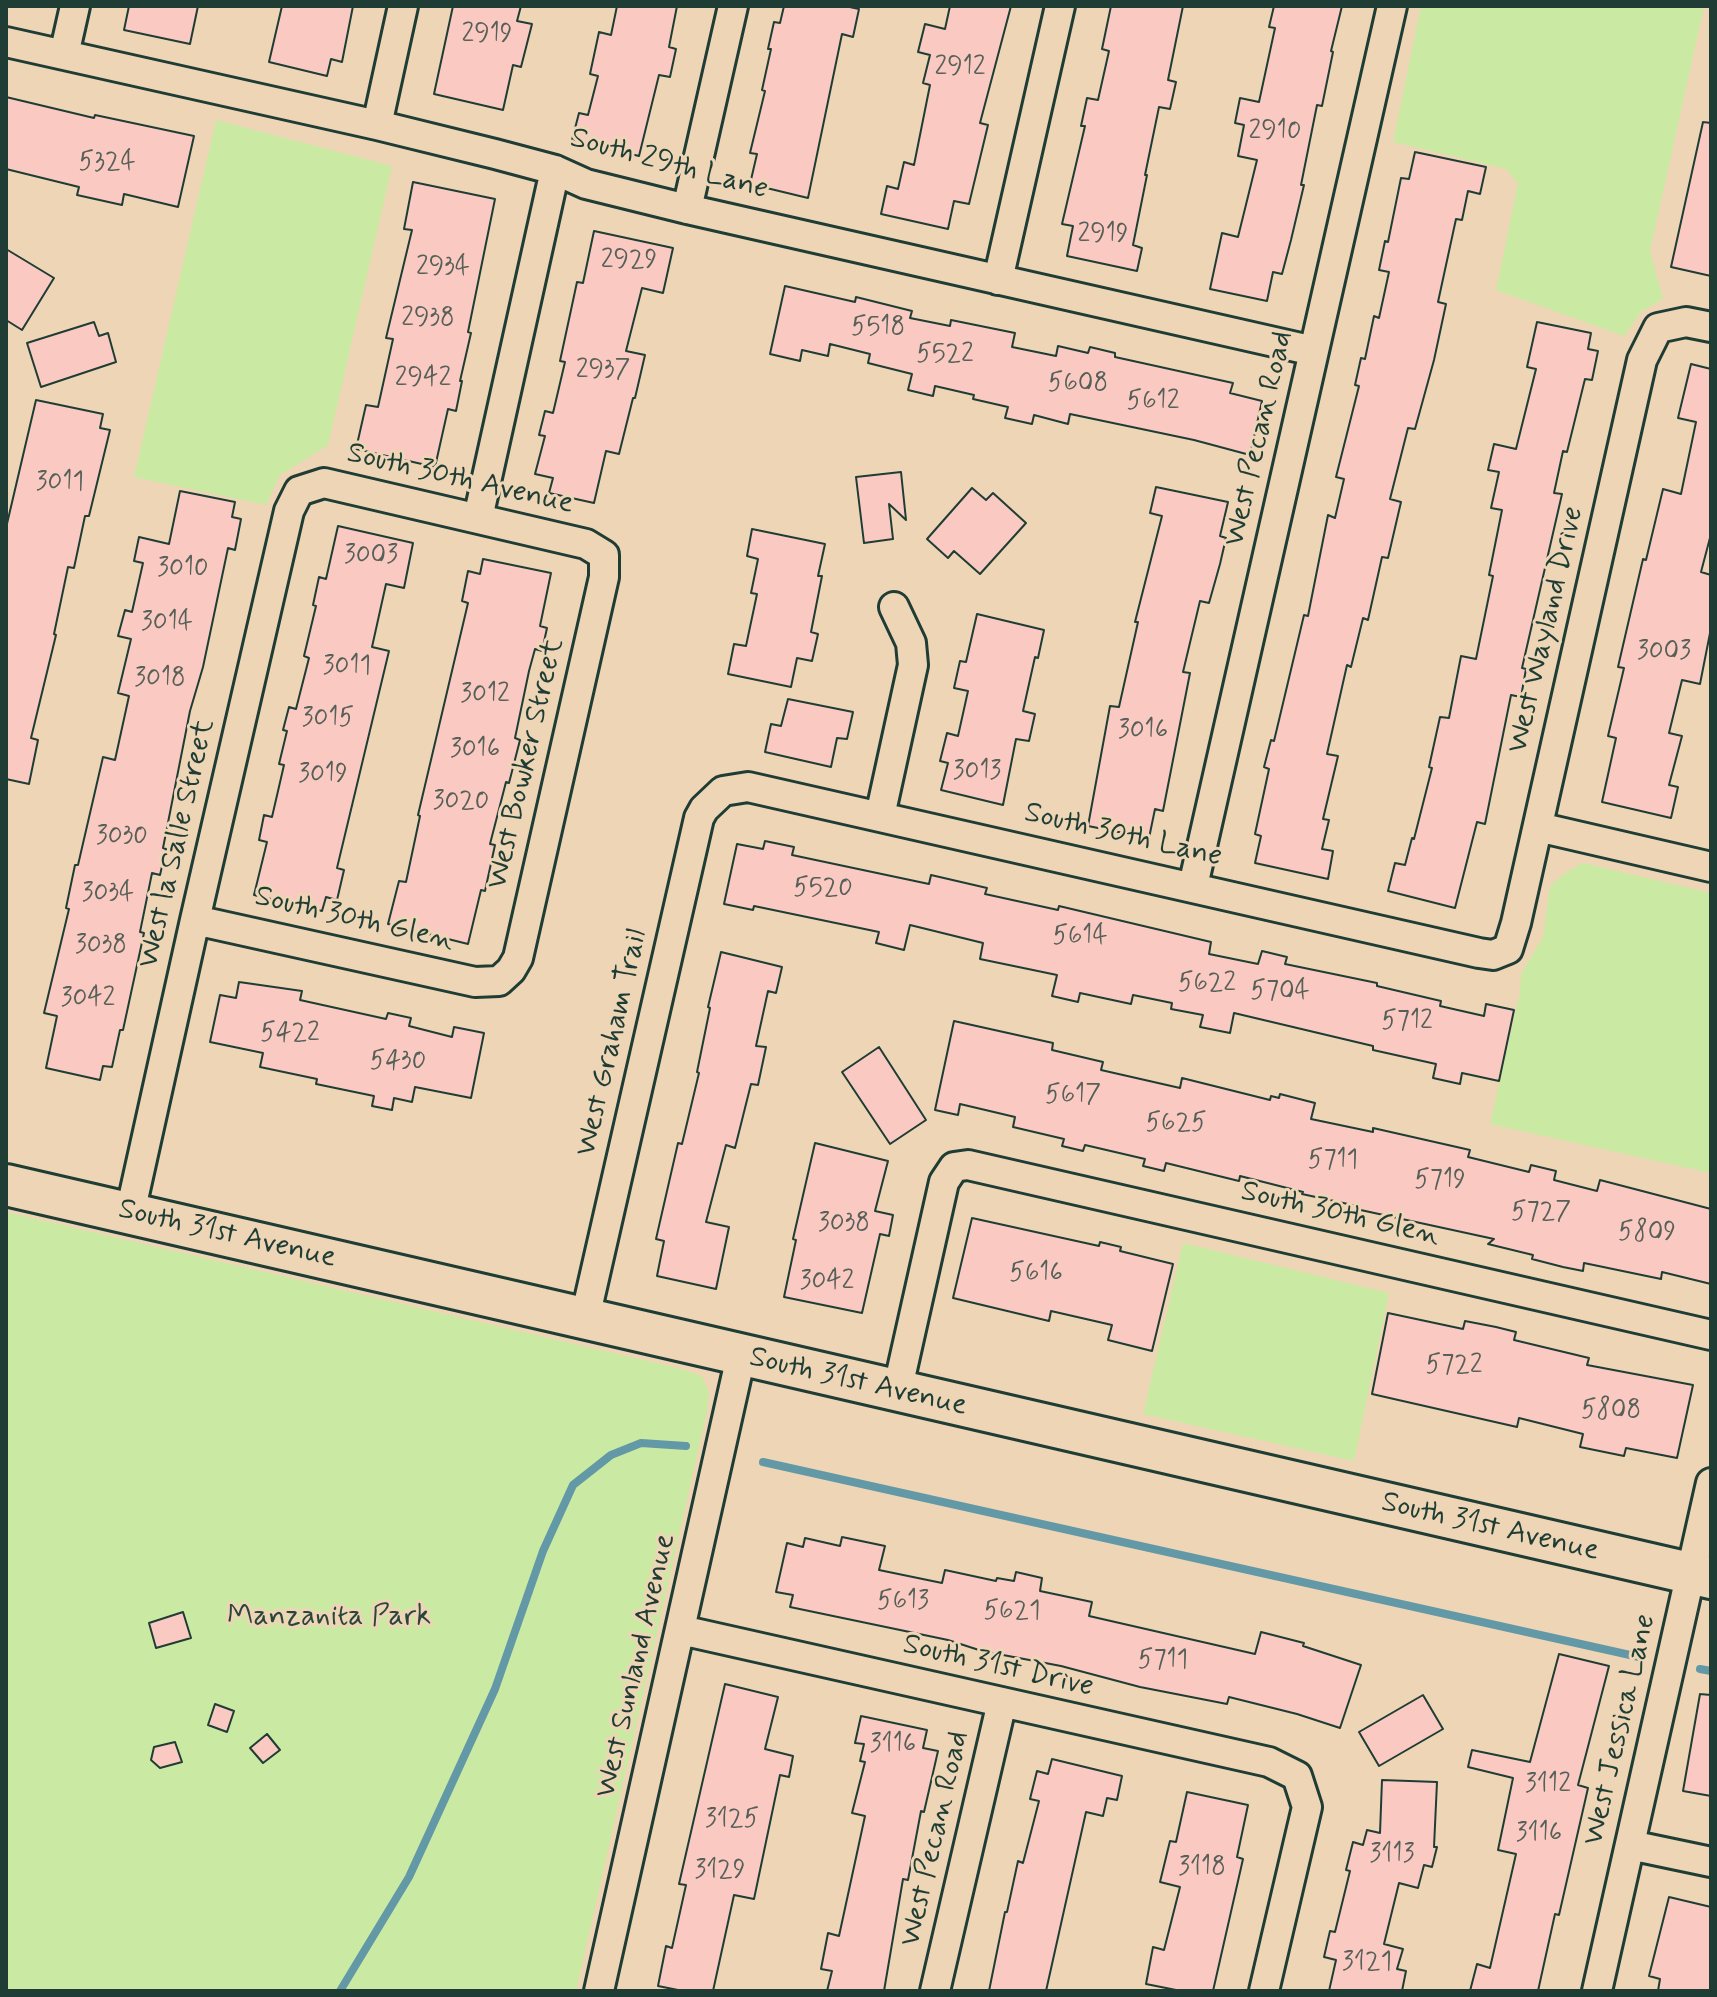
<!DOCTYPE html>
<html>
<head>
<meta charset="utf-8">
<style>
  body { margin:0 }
  #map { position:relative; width:1717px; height:1997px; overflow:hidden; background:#eed5b6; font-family:Mynerve,sans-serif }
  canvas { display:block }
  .frame { position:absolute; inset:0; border:8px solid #1f3d34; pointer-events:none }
</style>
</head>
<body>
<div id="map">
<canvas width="1717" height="1997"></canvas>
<div class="frame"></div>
</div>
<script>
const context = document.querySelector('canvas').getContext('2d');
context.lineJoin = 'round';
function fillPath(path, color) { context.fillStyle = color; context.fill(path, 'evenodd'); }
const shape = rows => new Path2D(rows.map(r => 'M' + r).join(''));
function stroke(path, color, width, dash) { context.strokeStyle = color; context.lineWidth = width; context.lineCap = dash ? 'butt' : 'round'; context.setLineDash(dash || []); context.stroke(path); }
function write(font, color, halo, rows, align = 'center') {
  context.font = font + ' Mynerve,sans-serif'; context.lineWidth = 6; context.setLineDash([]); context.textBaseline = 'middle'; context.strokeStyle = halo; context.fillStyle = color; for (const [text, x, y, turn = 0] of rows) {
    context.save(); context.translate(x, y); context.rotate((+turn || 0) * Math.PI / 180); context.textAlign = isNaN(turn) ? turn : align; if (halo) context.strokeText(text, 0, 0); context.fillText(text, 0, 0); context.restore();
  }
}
fillPath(shape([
  [1421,6,1704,6,1650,251,1663,299,1641,312,1624,336,1496,290,1518,183,1506,169,1393,142],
  [216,120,392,166,328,445,280,475,266,505,134,477],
  [1583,863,1711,893,1711,1173,1490,1124,1520,993,1521,974,1543,937,1550,886,1565,873],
  [6,1212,682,1369,702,1376,709,1392,707,1411,576,1991,6,1991],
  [1183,1243,1389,1293,1354,1461,1143,1414]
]), '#caeaa3');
stroke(shape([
  [763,1462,1639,1657],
  [1700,1669,1711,1671],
  [340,1991,409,1877,495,1689,543,1551,573,1485,611,1455,641,1443,686,1446]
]), '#6398a6', 8);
const building = shape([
  [129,6,198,6,190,44,124,30,129,6],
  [282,6,353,6,342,62,331,59,327,76,269,62,282,6],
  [453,6,521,6,517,21,532,24,521,67,513,65,503,110,434,94,453,6],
  [617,6,677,6,669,47,676,49,670,77,659,75,639,156,572,140,579,113,588,115,598,76,590,74,599,32,611,35,617,6],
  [784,6,845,6,859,9,853,37,842,34,808,198,750,184,757,154,750,153,765,91,762,90,771,49,768,49,774,22,780,23,784,6],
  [950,6,1011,6,980,123,988,125,969,204,954,201,948,229,881,214,887,186,898,189,904,162,914,165,930,85,923,83,930,55,918,52,925,24,945,29,950,6],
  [1111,6,1183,6,1168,80,1176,82,1170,109,1159,107,1145,175,1147,175,1133,245,1142,248,1137,271,1067,256,1073,226,1062,224,1085,126,1081,126,1087,98,1098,100,1109,51,1102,49,1111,6],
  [1274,6,1342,6,1331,51,1333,52,1322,106,1317,105,1301,185,1304,185,1291,240,1282,274,1273,272,1267,301,1210,289,1222,233,1238,237,1257,160,1238,156,1244,125,1235,123,1240,98,1259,102,1275,28,1269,27,1274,6],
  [6,97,94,118,95,115,194,136,178,207,124,194,122,205,77,195,79,187,6,169,6,97],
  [1703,122,1711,123,1711,276,1671,267,1703,122],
  [1415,152,1486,167,1480,194,1468,191,1462,220,1456,219,1438,302,1446,304,1434,360,1415,429,1408,428,1390,499,1401,502,1388,558,1382,557,1368,620,1363,618,1351,667,1347,665,1327,754,1338,756,1323,819,1329,820,1322,849,1333,851,1328,879,1255,863,1261,836,1255,834,1269,769,1264,767,1271,740,1274,741,1304,615,1308,616,1328,515,1335,518,1344,479,1336,477,1359,386,1355,385,1361,358,1365,359,1374,316,1379,318,1389,272,1379,270,1385,241,1388,242,1401,178,1409,179,1415,152],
  [413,182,495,199,468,332,471,333,460,381,462,381,456,411,448,409,435,467,356,449,366,405,378,407,393,339,386,338,412,230,404,229,413,182],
  [594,231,673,248,663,293,642,288,626,351,645,355,635,398,633,398,619,454,606,451,594,503,549,493,553,478,535,474,545,436,539,435,545,411,553,413,565,362,560,361,571,310,577,282,583,283,594,231],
  [6,249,54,278,22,330,6,320,6,249],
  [785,286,855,302,856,297,912,311,910,318,950,326,951,320,1015,333,1012,347,1056,356,1058,346,1088,353,1090,347,1115,353,1115,357,1233,383,1230,393,1262,401,1250,455,1194,440,1070,414,1068,424,1034,415,1032,424,1005,418,1008,407,973,399,974,395,935,386,933,396,908,390,912,374,868,363,870,354,830,344,828,356,802,350,800,361,770,354,785,286],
  [94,322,99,336,108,333,116,362,41,387,27,343,94,322],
  [1537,322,1591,333,1588,349,1598,351,1592,380,1585,379,1567,452,1563,451,1554,493,1562,494,1522,668,1526,669,1521,697,1511,695,1485,824,1477,822,1455,908,1388,891,1395,863,1405,865,1412,838,1414,839,1432,768,1429,767,1440,717,1449,718,1461,656,1476,659,1493,576,1489,575,1502,510,1491,508,1499,472,1488,470,1494,444,1516,449,1536,369,1527,367,1537,322],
  [1691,364,1711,369,1711,534,1701,572,1711,575,1711,628,1700,684,1682,680,1669,733,1682,736,1669,785,1678,787,1671,818,1602,802,1616,738,1608,736,1624,668,1618,667,1643,559,1646,560,1663,489,1681,494,1696,422,1678,418,1691,364],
  [36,400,103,414,100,428,110,430,89,516,85,516,74,568,68,567,54,634,56,635,31,738,38,740,29,784,6,779,6,528,36,400],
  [901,472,906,520,889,504,893,539,864,543,856,477,901,472],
  [1156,487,1228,502,1220,536,1226,538,1220,564,1209,603,1200,601,1183,672,1190,673,1163,811,1155,809,1149,838,1088,826,1110,706,1119,707,1138,622,1135,622,1162,516,1150,513,1156,487],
  [972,488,986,500,993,493,1026,523,980,574,954,551,948,558,927,539,972,488],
  [180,491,235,502,232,517,241,519,235,550,228,548,203,667,190,711,163,848,166,849,160,875,152,873,140,932,144,933,123,1030,120,1030,112,1067,103,1066,100,1080,46,1068,57,1016,44,1013,69,909,66,908,75,865,78,865,103,757,115,760,129,696,118,693,131,639,118,636,125,610,132,612,143,563,134,561,139,537,169,544,180,491],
  [338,526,413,543,404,588,386,584,372,647,389,651,337,868,344,870,337,900,326,897,322,911,254,895,267,842,259,840,264,815,272,817,284,765,279,764,287,731,283,730,289,707,296,709,309,658,304,656,316,606,313,605,319,577,326,579,338,526],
  [752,529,825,544,818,576,822,576,811,632,818,634,812,661,797,658,791,687,728,674,734,644,746,646,757,594,751,593,758,559,747,556,752,529],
  [483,559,551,573,540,626,547,628,542,651,535,649,529,671,515,738,520,740,509,783,506,782,490,844,495,845,485,891,481,890,468,944,388,924,399,881,406,882,420,816,418,815,468,603,462,601,468,571,480,574,483,559],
  [977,614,1044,630,1038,658,1035,657,1023,711,1035,714,1029,741,1016,739,1003,805,941,790,948,763,940,761,947,733,958,736,968,691,954,688,960,661,966,662,977,614],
  [788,699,853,712,847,739,837,738,831,767,765,752,771,724,781,726,788,699],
  [765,841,794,847,792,855,929,884,931,875,987,888,985,894,1058,910,1059,906,1211,942,1209,954,1258,964,1262,951,1287,957,1285,964,1377,983,1377,986,1441,1001,1440,1006,1484,1016,1486,1004,1514,1010,1499,1081,1462,1073,1460,1084,1433,1078,1436,1064,1373,1050,1373,1046,1234,1013,1230,1033,1200,1027,1203,1015,1171,1009,1172,1003,1133,995,1131,1004,1080,993,1078,1002,1052,996,1057,975,980,959,983,943,910,925,904,950,876,943,879,932,754,906,753,910,724,904,737,844,763,849,765,841],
  [721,952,782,967,776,993,768,991,756,1046,766,1047,758,1085,751,1084,735,1148,726,1145,706,1222,729,1227,716,1289,657,1276,664,1241,656,1239,678,1143,682,1144,699,1073,697,1072,710,1008,708,1007,721,952],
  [239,982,302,991,300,1000,386,1019,388,1013,411,1018,409,1026,452,1037,454,1027,484,1033,471,1098,415,1087,412,1102,394,1098,392,1110,372,1106,374,1096,316,1084,317,1079,260,1067,263,1053,210,1042,220,995,236,998,239,982],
  [954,1021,1053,1043,1052,1050,1103,1062,1101,1070,1180,1088,1182,1078,1270,1100,1271,1096,1279,1098,1280,1094,1315,1103,1311,1119,1373,1132,1373,1128,1470,1150,1468,1157,1529,1172,1531,1165,1556,1171,1554,1180,1597,1191,1600,1180,1711,1209,1711,1284,1662,1272,1661,1279,1584,1263,1583,1271,1563,1267,1532,1259,1533,1255,1488,1244,1494,1239,1356,1209,1357,1206,1302,1194,1303,1192,1240,1176,1239,1181,1166,1163,1164,1171,1143,1166,1145,1159,1085,1145,1083,1151,1062,1146,1064,1139,1013,1127,1015,1117,960,1104,958,1115,935,1110,954,1021],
  [879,1047,926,1120,890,1144,842,1072,879,1047],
  [815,1143,888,1161,875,1211,893,1215,889,1236,880,1234,862,1313,784,1297,796,1240,793,1239,815,1143],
  [972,1218,1099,1246,1100,1242,1121,1247,1120,1251,1173,1264,1152,1351,1108,1340,1112,1325,1051,1311,1049,1321,953,1298,972,1218],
  [1388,1313,1463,1329,1465,1321,1496,1327,1516,1332,1514,1340,1589,1358,1587,1365,1693,1385,1677,1458,1626,1448,1624,1456,1580,1447,1583,1434,1519,1418,1517,1427,1372,1394,1388,1313],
  [842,1537,885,1546,879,1570,942,1583,945,1570,996,1581,997,1578,1014,1581,1016,1572,1042,1578,1040,1591,1092,1602,1089,1616,1255,1654,1261,1632,1304,1643,1303,1646,1361,1665,1340,1728,1297,1714,1229,1697,1227,1704,1140,1687,1061,1666,982,1651,948,1640,790,1607,793,1595,776,1592,787,1543,803,1547,805,1538,840,1546,842,1537],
  [183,1612,191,1638,156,1648,149,1623,183,1612],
  [1559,1654,1609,1666,1578,1785,1588,1788,1559,1915,1555,1914,1538,1991,1470,1991,1477,1964,1490,1968,1516,1854,1498,1850,1513,1778,1468,1767,1472,1750,1530,1762,1559,1654],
  [725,1684,778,1697,765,1749,793,1756,789,1777,780,1775,754,1899,734,1895,713,1991,683,1991,658,1986,666,1946,672,1948,686,1885,679,1884,725,1684],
  [1700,1694,1711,1695,1711,1796,1683,1791,1700,1694],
  [1423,1695,1443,1729,1379,1766,1359,1732,1423,1695],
  [215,1704,234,1711,227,1732,208,1725,215,1704],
  [861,1716,927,1730,923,1748,938,1751,924,1812,921,1811,908,1880,903,1879,884,1991,827,1991,832,1971,821,1969,828,1933,839,1936,865,1816,852,1813,865,1762,860,1761,864,1744,855,1743,861,1716],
  [267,1734,280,1750,263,1763,250,1748,267,1734],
  [175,1742,182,1762,160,1768,151,1760,154,1747,175,1742],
  [1052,1759,1122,1776,1117,1800,1107,1798,1103,1816,1086,1812,1046,1991,989,1991,1005,1912,1007,1912,1018,1861,1023,1863,1039,1801,1030,1799,1037,1771,1048,1774,1052,1759],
  [1382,1780,1437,1782,1434,1847,1437,1847,1432,1867,1424,1865,1418,1888,1399,1883,1384,1944,1403,1949,1397,1969,1406,1971,1402,1991,1329,1991,1336,1960,1324,1957,1330,1931,1335,1932,1350,1871,1346,1870,1353,1842,1363,1845,1367,1830,1380,1833,1382,1780],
  [1187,1792,1248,1805,1237,1857,1243,1859,1213,1991,1181,1991,1146,1984,1153,1947,1164,1950,1180,1887,1160,1882,1170,1841,1176,1842,1187,1792],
  [1669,1897,1711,1907,1711,1991,1658,1991,1660,1979,1649,1976,1669,1897]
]);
fillPath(building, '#facac2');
stroke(building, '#1f3d34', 2);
const street = shape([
  [6,42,377,125,495,154,555,170,586,184,687,209,1314,351],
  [64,55,75,6],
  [377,125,403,6],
  [687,209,733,6],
  [998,280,1060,6],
  [478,518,555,170],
  [880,816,913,665,911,643,894,607],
  [1538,827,1711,867],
  [1193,886,1392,6],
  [130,1213,195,920,289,511,299,491,324,483,586,544,604,555,604,577,518,958,511,970,499,981,475,982,195,920],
  [585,1318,699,818,704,809,723,791,748,787,1479,953,1493,955,1508,949,1516,923,1642,360,1658,328,1686,322,1711,327],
  [897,1392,944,1182,954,1167,968,1165,1711,1335],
  [681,1630,1269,1762,1297,1776,1307,1807,1264,1991],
  [1630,1845,1711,1862],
  [599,1991,741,1356],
  [935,1991,1002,1702],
  [1597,1991,1711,1483]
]);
const secondary = shape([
  [6,1185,1711,1578]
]);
stroke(street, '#1f3d34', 34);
stroke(secondary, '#1f3d34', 46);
stroke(street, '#eed5b6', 28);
stroke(secondary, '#eed5b6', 40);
write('26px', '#566058', null, [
  ["2919",487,36],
  ["2912",960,69],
  ["2910",1275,133],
  ["5324",107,164],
  ["2919",1103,236],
  ["2929",629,262],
  ["2934",443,269],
  ["2938",428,320],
  ["5518",878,329],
  ["5522",945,356],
  ["2937",603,372],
  ["2942",423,380],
  ["5608",1078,385],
  ["5612",1153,403],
  ["3011",60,484],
  ["3003",371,557],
  ["3010",183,570],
  ["3014",167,624],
  ["3003",1664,653],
  ["3011",347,668],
  ["3018",160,680],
  ["3012",485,696],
  ["3015",328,720],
  ["3016",1143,732],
  ["3016",475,751],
  ["3013",977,773],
  ["3019",323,776],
  ["3020",461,803],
  ["3030",122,838],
  ["5520",823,890],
  ["3034",108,895],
  ["5614",1080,938],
  ["3038",101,947],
  ["5622",1207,985],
  ["5704",1280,993],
  ["3042",88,1000],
  ["5712",1407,1023],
  ["5422",290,1035],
  ["5430",398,1063],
  ["5617",1073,1097],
  ["5625",1176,1125],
  ["5711",1333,1162],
  ["5719",1440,1182],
  ["5727",1541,1214],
  ["3038",844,1225],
  ["5809",1647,1234],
  ["5616",1036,1275],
  ["3042",827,1283],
  ["5722",1454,1367],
  ["5808",1611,1412],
  ["5613",903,1603],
  ["5621",1012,1613],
  ["5711",1163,1662],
  ["3116",893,1746],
  ["3112",1548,1786],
  ["3125",732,1821],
  ["3116",1539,1835],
  ["3113",1392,1856],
  ["3118",1202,1869],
  ["3129",720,1872],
  ["3121",1367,1964]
]);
write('30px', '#1f3d34', '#eed5b6', [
  ["South 29th Lane",669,165,15],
  ["West Pecan Road",1260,439,-77],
  ["South 30th Avenue",460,480,13],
  ["West Wayland Drive",1547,630,-77],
  ["West Bowker Street",527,764,-77],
  ["South 30th Lane",1123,836,13],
  ["West la Salle Street",178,844,-77],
  ["South 30th Glen",354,920,13],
  ["West Graham Trail",613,1043,-77],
  ["South 30th Glen",1340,1215,13],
  ["South 31st Avenue",227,1235,13],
  ["South 31st Avenue",858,1383,13],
  ["South 31st Avenue",1490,1528,13],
  ["West Sunland Avenue",637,1666,-77],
  ["South 31st Drive",998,1667,13],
  ["West Jessica Lane",1621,1730,-77],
  ["West Pecan Road",936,1839,-77]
]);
write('30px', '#28463a', '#eed5b6', [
  ["Manzanita Park",329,1618]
]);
</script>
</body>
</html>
